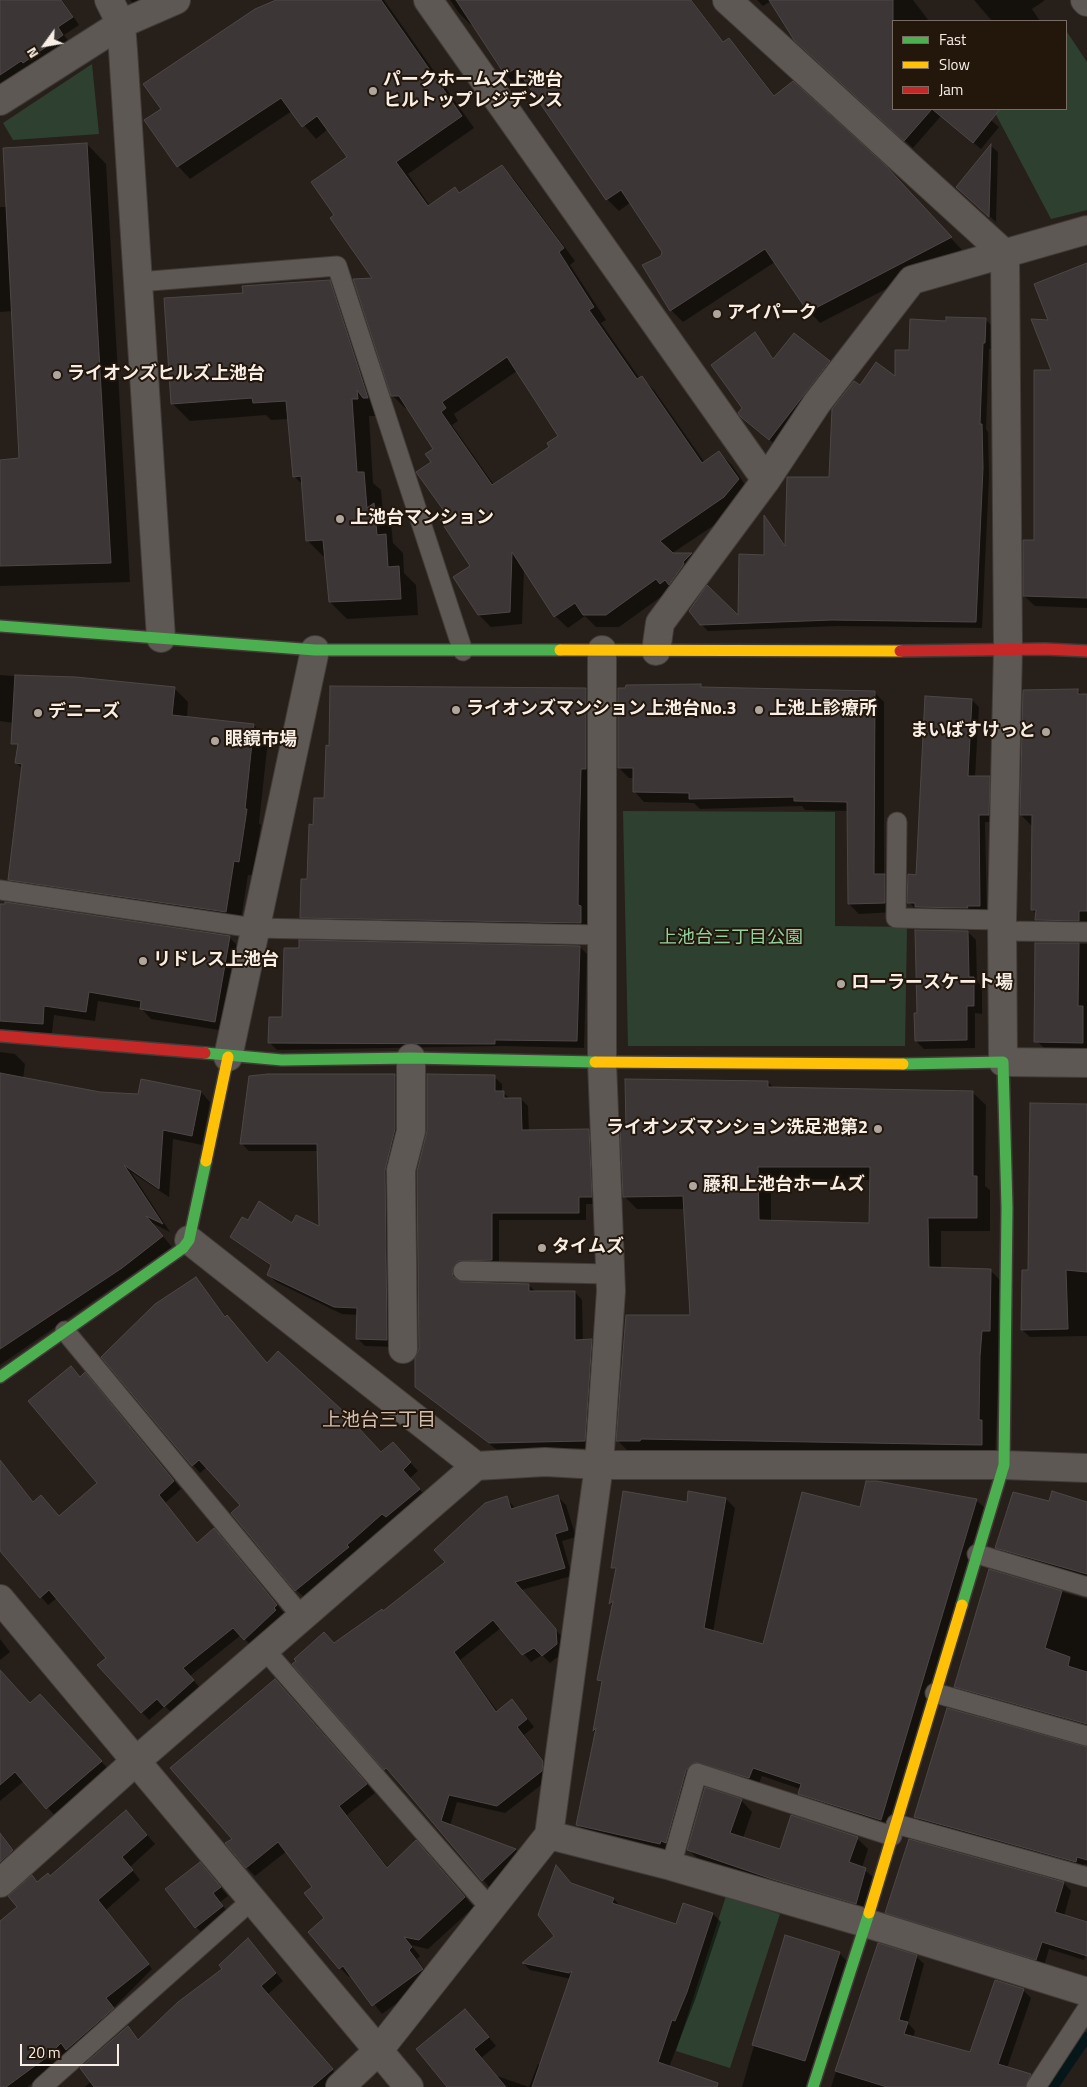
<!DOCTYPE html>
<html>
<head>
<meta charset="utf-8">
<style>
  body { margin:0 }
  #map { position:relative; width:1087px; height:2087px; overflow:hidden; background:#27201a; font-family:"Titillium Web",sans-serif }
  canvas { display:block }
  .legend { position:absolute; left:892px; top:20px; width:175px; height:90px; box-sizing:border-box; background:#23160b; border:1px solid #786c63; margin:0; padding:6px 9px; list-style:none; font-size:15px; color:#f7eee6 }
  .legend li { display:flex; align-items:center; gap:10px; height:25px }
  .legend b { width:25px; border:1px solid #786c63 }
  .north { position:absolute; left:20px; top:20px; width:50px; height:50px; -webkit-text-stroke:4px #23160b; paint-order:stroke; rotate:238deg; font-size:14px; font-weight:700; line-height:20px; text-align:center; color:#f7eee6 }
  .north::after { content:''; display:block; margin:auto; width:18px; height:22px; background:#f7eee6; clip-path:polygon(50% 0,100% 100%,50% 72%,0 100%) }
  .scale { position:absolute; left:20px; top:2044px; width:99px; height:22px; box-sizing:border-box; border:2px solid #f7eee6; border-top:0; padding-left:6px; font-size:15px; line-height:18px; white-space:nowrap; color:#f7eee6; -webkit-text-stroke:4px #23160b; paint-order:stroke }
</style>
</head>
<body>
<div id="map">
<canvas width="1087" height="2087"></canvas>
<ul class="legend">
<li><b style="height:6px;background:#4caf50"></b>Fast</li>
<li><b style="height:6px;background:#ffc107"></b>Slow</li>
<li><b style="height:6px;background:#c62828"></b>Jam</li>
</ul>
<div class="north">N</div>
<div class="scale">20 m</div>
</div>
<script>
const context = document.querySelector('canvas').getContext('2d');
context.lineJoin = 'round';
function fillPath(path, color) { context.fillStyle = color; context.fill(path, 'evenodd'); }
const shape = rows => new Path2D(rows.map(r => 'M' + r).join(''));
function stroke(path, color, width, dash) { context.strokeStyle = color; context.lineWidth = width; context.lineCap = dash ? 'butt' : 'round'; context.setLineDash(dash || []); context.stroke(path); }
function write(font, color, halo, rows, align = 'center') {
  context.font = font + ' "Titillium Web","Noto Sans JP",sans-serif'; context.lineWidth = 4; context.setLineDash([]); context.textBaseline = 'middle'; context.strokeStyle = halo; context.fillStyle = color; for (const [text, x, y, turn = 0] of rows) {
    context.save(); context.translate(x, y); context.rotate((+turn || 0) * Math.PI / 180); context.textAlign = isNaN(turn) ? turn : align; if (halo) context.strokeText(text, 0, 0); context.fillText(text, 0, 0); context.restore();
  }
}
fillPath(shape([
  [1067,32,1087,62,1087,210,1051,219,993,109,1066,109],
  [92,64,99,134,13,140,3,123],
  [623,811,835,812,835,926,907,927,905,1046,628,1046],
  [726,1896,780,1914,730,2068,676,2051]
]), '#2e4030');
fillPath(shape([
  [0,0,62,0,79,25,64,35,70,43,0,87],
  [130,0,167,0,142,11],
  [279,0,384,0,474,128,408,174,430,206,460,194,501,166,514,179,575,261,570,265,606,320,601,323,640,379,642,378,654,390,705,463,719,453,732,465,750,492,737,510,671,554,692,554,704,566,619,627,596,627,585,616,568,628,555,616,524,568,522,624,491,627,479,615,472,566,449,516,433,462,434,449,408,408,405,408,393,396,374,279,336,215,349,157,328,129,316,139,292,111,190,179,178,166,163,109],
  [517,371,559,436,551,447,494,485,452,425,458,421,454,414],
  [450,0,692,0,724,43,729,40,740,51,775,96,895,178,962,250,820,323,809,311,775,262,683,322,671,310,662,256,663,252,631,202,619,211,607,199,526,80,517,86,506,75,473,24,471,25,459,13],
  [757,0,913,0,929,21,893,21,893,109,978,109,999,127,981,149,941,116,913,148,804,48,771,1,763,6],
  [974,0,1044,0,1044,1,1032,9,1040,21,992,21],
  [87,144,106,164,130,582,0,586,0,461,20,460,13,311,0,312,0,207,7,207],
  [991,146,998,152,996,222,957,187],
  [329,281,347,299,374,407,375,416,369,416,373,483,381,490,383,513,391,522,393,543,403,553,404,573,416,585,418,615,347,619,330,602,325,558,308,541,303,485,294,476,289,419,271,420,266,415,190,421,172,403,244,294],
  [986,320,992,326,992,349,989,349,986,429,988,432,989,476,982,628,839,626,708,631,701,624,740,618,765,556,765,518,787,547,830,478,860,387,897,378,910,352,947,322],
  [755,334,774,359,829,362,835,369,777,446,742,417],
  [1087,371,1087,608,1035,606,1024,596,1035,542],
  [0,675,174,688,188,702,187,718,254,725,268,740,259,823,261,825,253,875,248,875,240,926,23,894,9,879,23,769,16,763,20,724,0,721],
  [700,685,703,688,874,692,884,702,884,874,895,885,895,912,859,914,849,904,848,811,805,810,802,806,700,809,694,803,644,802,634,791,634,778,629,778,619,768],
  [586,689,596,699,589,853,588,914,591,917,590,933,311,927,301,917,314,827,325,800],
  [1077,690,1083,695,1087,695,1087,933,1050,933,1037,920,1037,914,1032,910,1033,827,1021,815],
  [972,700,979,707,975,777,989,777,996,784,996,822,985,822,987,913,916,910,909,902],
  [0,916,229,937,239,947,225,1031,151,1019,141,1008,98,1001,95,1021,54,1015,52,1033,0,1034],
  [968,932,976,940,977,981,982,987,982,1014,975,1013,975,1048,924,1049,916,1041,918,1015],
  [1036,944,1087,944,1087,1052,1048,1052,1035,1039],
  [580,947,587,954,584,1048,502,1046,277,1050,270,1043],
  [0,1052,15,1054,25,1064,23,1079,100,1093,139,1095,201,1092,210,1102,202,1145,173,1139,169,1197,131,1172,170,1232,152,1223,172,1247,0,1365],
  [395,1075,402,1083,394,1347,365,1346,357,1338,358,1315,342,1314,276,1282,268,1274,272,1267,232,1237,248,1221,320,1228,318,1151,249,1151,242,1144,250,1077],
  [494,1077,502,1084,502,1092,511,1099,521,1099,528,1106,529,1131,588,1130,596,1138,599,1204,586,1204,586,1220,499,1220,499,1267,460,1273,460,1282,529,1285,536,1292,575,1292,582,1300,583,1341,592,1340,599,1348,592,1448,497,1450,416,1386,420,1349],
  [768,1082,774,1088,972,1092,986,1105,985,1186,990,1190,990,1231,941,1231,941,1269,990,1270,1003,1283,995,1458,631,1454,618,1441,691,1317,685,1209,637,1209,624,1196],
  [771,1179,871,1180,870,1224,771,1222],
  [1087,1105,1087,1336,1030,1337,1022,1330,1029,1271],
  [196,1279,226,1317,267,1364,381,1454,400,1451,418,1471,410,1478,427,1498,394,1524,391,1521,354,1554,355,1555,304,1597,296,1590,242,1505,207,1467,200,1473,193,1465,103,1357],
  [71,1367,81,1378,92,1381,181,1489,165,1503,198,1544,221,1537,284,1613,280,1616,283,1618,252,1647,241,1635,190,1676,200,1688,172,1713,165,1706,149,1720,99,1665,107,1658,57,1598,48,1605,0,1549,0,1460,34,1503,60,1518,99,1483],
  [877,1482,977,1501,986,1509,889,1829,808,1802,799,1793,800,1789,762,1776,758,1786,695,1779,669,1852,586,1833,577,1824,596,1733,594,1731,602,1684,599,1680,614,1607,611,1604,617,1571,612,1567,688,1503,726,1499,735,1508,713,1632,764,1645,861,1509],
  [558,1497,566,1505,576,1537,562,1541,572,1576,521,1590,563,1638,564,1652,550,1663,542,1655,531,1662,501,1628,460,1660,498,1712,512,1701,520,1709,534,1727,524,1735,551,1770,549,1779,505,1813,457,1802,450,1826,516,1850,523,1858,490,1888,402,1784,385,1769,294,1664,334,1645,384,1613,447,1562,506,1498,516,1509],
  [1050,1502,1087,1504,1087,1580,1004,1555,997,1547],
  [990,1571,1087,1599,1087,1729,962,1694,955,1686],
  [0,1639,10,1652,0,1660],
  [0,1671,30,1704,49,1705,110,1771,56,1817,24,1781,0,1801],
  [284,1689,375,1793,347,1815,388,1868,425,1851,474,1907,428,1949,411,1945,420,1956,417,1959,431,1978,382,2014,351,1975,349,1977,340,1968,314,1887,287,1851,255,1876,246,1867,233,1839],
  [1087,1748,1087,1865,1084,1864,1083,1869,923,1824,916,1817],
  [741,1800,752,1812,743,1838,780,1850,857,1838,868,1849,862,1868,877,1880,867,1914,700,1861,689,1850],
  [135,1821,155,1844,130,1867,140,1880,106,1910,152,1969,56,2066,27,2087,0,2087,0,1923],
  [0,1832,20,1858,0,1874],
  [557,1868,572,1884,614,1899,622,1908,677,1926,713,1914,721,1922,695,2000,669,2067,701,2087,448,2087,473,2018,496,2046,481,2058,497,2076,529,2087,538,2064,540,2065,571,1979,530,1970,523,1963,556,1936],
  [208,1872,228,1896,220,1902,230,1915,204,1935,196,1927],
  [1064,1883,1071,1891,1064,1916,1087,1923,1087,1951,1084,1960,1049,1949,1044,1966,963,1937,961,1941,895,1920,887,1912],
  [786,1936,839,1953,847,1961,807,2087,742,2087],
  [248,1939,283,1981,268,1994,341,2080,336,2087,85,2087,137,2039,139,2041,223,1969],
  [916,1956,924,1964,908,2023,915,2031,913,2038,971,2053,1023,1990,1031,1998,1007,2068,1025,2074,1033,2081,1031,2087,831,2087,871,1963]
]), '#0007');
stroke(shape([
  [1053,2087,1087,2037]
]), '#051719', 10);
const building = shape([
  [0,0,61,0,73,17,58,27,63,35,23,63,21,61,0,75,0,0],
  [276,0,381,0,462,116,396,162,428,206,455,187,459,193,502,165,564,248,559,252,594,307,589,310,637,379,642,376,702,463,719,451,739,479,724,497,660,541,673,553,692,553,683,562,684,564,669,585,665,580,660,584,656,579,606,615,583,615,575,603,554,617,512,552,510,612,478,615,453,577,470,566,440,520,447,515,416,472,431,462,425,454,433,449,399,396,391,396,353,279,372,278,330,218,334,215,311,182,347,157,317,116,302,127,281,98,177,167,144,120,161,109,143,84,255,9,276,0],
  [507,357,558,436,547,443,549,447,492,485,441,412,446,408,442,402,507,357],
  [456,0,691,0,723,42,729,38,774,96,793,81,884,164,952,237,808,312,765,249,670,311,642,265,661,256,662,252,621,190,606,200,516,68,505,75,456,0],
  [769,0,893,0,893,109,1000,109,973,143,932,109,904,141,794,40,769,0],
  [87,143,111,563,0,566,0,460,19,458,3,148,87,143],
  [991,144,989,217,956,187,991,144],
  [1087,263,1087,598,1023,596,1023,540,1034,540,1034,370,1051,370,1031,319,1048,320,1034,284,1087,263],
  [330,280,368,398,363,398,357,390,358,399,352,399,357,472,364,472,367,508,374,503,377,535,386,534,388,567,399,566,401,599,329,602,323,540,306,541,301,476,293,477,286,401,253,403,252,398,171,404,164,298,243,293,242,286,330,280],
  [946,317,986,318,985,343,983,343,980,424,982,424,983,468,976,622,832,620,700,625,689,611,707,585,738,615,739,554,764,555,764,515,785,546,787,477,829,477,832,409,854,381,860,385,876,362,895,376,895,350,909,350,910,319,946,321,946,317],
  [755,332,773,359,794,333,830,361,769,440,741,417,738,413,742,408,711,365,755,332],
  [15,675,76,677,175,687,172,715,254,724,245,809,247,809,239,862,234,861,226,912,8,880,22,764,15,763,18,744,11,744,15,675],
  [701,684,701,687,875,691,874,874,885,874,885,903,848,904,847,802,794,801,794,797,689,799,689,793,633,792,633,768,618,768,618,688,625,688,626,685,701,684],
  [330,686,586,688,586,769,581,769,579,842,578,905,581,906,581,923,300,918,301,879,307,879,309,824,313,825,314,798,324,798,326,745,329,746,330,686],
  [1078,689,1078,694,1087,694,1087,911,1079,911,1079,921,1035,920,1036,910,1031,910,1032,815,1020,815,1023,690,1078,689],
  [925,696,972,699,968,776,990,776,989,815,979,815,980,906,967,906,968,908,915,907,915,903,907,903,908,874,916,875,925,696],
  [5,902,230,936,215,1022,140,1009,141,1001,89,992,86,1012,44,1006,43,1024,0,1021,0,904,5,904,5,902],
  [915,930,968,931,969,977,974,977,974,1006,967,1006,967,1040,915,1041,914,1013,917,1013,915,930],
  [299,940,580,946,577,1041,495,1040,495,1044,268,1043,269,1017,282,1017,284,948,299,948,299,940],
  [1035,943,1079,943,1078,1006,1083,1006,1083,1043,1034,1042,1035,943],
  [0,1073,100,1092,138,1094,141,1079,201,1091,192,1136,163,1130,159,1189,124,1165,163,1224,146,1216,163,1236,122,1268,0,1349,0,1073],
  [268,1074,395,1074,395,1129,385,1170,387,1340,356,1339,357,1308,334,1307,267,1275,271,1265,230,1237,242,1217,248,1220,259,1201,292,1223,296,1215,319,1226,317,1144,240,1144,249,1076,268,1074],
  [427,1074,495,1075,495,1091,504,1091,504,1098,521,1098,522,1130,589,1129,592,1197,579,1197,579,1213,492,1213,492,1260,458,1261,452,1270,453,1277,462,1282,529,1284,529,1291,575,1291,575,1340,592,1339,585,1441,489,1443,415,1387,415,1358,419,1349,417,1172,427,1131,427,1074],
  [625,1079,768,1081,768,1087,973,1091,973,1176,977,1176,977,1218,928,1218,929,1267,991,1269,990,1331,982,1331,980,1356,979,1420,982,1420,982,1445,641,1439,640,1441,616,1441,626,1315,690,1315,683,1196,623,1197,620,1128,626,1128,625,1079],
  [758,1167,870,1167,869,1223,759,1220,758,1167],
  [1030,1103,1087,1104,1087,1272,1066,1270,1068,1329,1021,1330,1022,1270,1028,1270,1030,1103],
  [196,1277,225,1317,227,1315,267,1363,278,1351,342,1410,381,1452,393,1442,411,1462,403,1470,420,1489,386,1517,382,1514,347,1545,349,1547,295,1591,231,1513,240,1505,199,1460,192,1466,101,1357,155,1304,196,1277],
  [71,1366,80,1377,85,1372,174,1481,159,1495,197,1543,214,1528,277,1605,274,1608,276,1610,244,1640,233,1628,183,1668,194,1680,164,1707,157,1699,141,1713,97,1665,106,1658,49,1590,40,1598,0,1551,0,1460,33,1502,41,1495,59,1516,97,1483,28,1401,71,1366],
  [866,1481,877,1481,977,1499,881,1820,798,1794,801,1784,753,1768,749,1778,695,1762,686,1770,666,1843,661,1841,660,1844,576,1825,596,1728,593,1731,602,1681,597,1680,613,1601,609,1604,616,1568,611,1568,623,1491,687,1502,688,1491,726,1498,704,1628,763,1644,802,1492,860,1507,866,1481],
  [1052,1491,1087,1502,1087,1574,995,1548,1013,1492,1049,1501,1052,1491],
  [558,1495,568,1530,555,1534,565,1568,515,1582,556,1629,557,1644,542,1656,534,1648,522,1655,493,1620,454,1652,496,1712,512,1699,527,1719,517,1727,543,1761,542,1771,497,1806,449,1795,441,1821,516,1849,482,1881,401,1785,386,1768,384,1770,292,1664,296,1661,294,1659,324,1632,334,1643,382,1609,383,1611,445,1562,434,1550,485,1503,507,1496,511,1509,558,1495],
  [989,1569,1062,1591,1045,1648,1070,1657,1068,1666,1087,1672,1087,1724,954,1687,989,1569],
  [0,1670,30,1703,40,1694,102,1761,46,1809,15,1772,0,1785,0,1670],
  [275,1679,367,1784,339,1806,387,1868,416,1840,465,1897,419,1940,404,1937,412,1947,409,1950,423,1969,372,2006,343,1966,339,1969,308,1932,324,1918,304,1893,312,1887,278,1842,246,1868,225,1843,232,1839,170,1768,275,1679],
  [947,1708,1087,1747,1087,1860,1077,1857,1076,1862,914,1817,947,1708],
  [705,1787,742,1799,730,1833,780,1849,791,1815,858,1837,849,1862,866,1868,856,1904,772,1879,687,1850,705,1787],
  [126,1810,147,1835,122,1857,133,1870,98,1900,149,1964,106,1998,114,2008,66,2050,61,2043,47,2057,6,2087,0,2087,0,1921,17,1907,8,1896,32,1875,37,1882,48,1873,50,1876,126,1810],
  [0,1833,13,1850,0,1862,0,1833],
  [909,1839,1064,1882,1055,1912,1087,1922,1087,1956,1042,1942,1036,1960,885,1913,909,1839],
  [200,1862,221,1887,213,1893,223,1906,195,1928,165,1889,200,1862],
  [556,1865,571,1883,614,1898,612,1903,676,1924,683,1903,713,1913,687,1992,675,2021,672,2020,658,2062,718,2083,717,2087,532,2087,572,1971,569,1973,522,1963,554,1936,538,1915,556,1865],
  [785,1935,840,1952,805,2061,752,2045,785,1935],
  [248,1938,276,1973,261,1986,333,2069,312,2087,94,2087,80,2068,128,2026,138,2040,178,2002,222,1969,219,1965,248,1938],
  [878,1943,917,1955,899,2020,908,2022,904,2034,970,2052,995,1980,1024,1989,998,2064,1031,2074,1025,2087,887,2087,835,2071,878,1943],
  [465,2009,489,2037,474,2049,506,2087,447,2087,416,2049,465,2009]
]);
fillPath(building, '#3c3736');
stroke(building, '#4d4647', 1);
const lane = shape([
  [138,282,337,266,463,651],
  [897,822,896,918,1002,920],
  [0,890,254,928,603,935],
  [1002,931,1087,932],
  [463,1271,611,1274],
  [65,1331,303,1618],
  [977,1554,1087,1587],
  [265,1650,491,1909],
  [935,1693,1087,1736],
  [896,1824,1087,1877],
  [671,1866,697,1773,892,1836],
  [42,2087,252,1900],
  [1036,2087,1087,2009]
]);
const street = shape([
  [109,0,121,24,123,50,161,638],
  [428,0,766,480],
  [727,0,1005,254,1008,649,1002,920,1003,1062,1087,1063],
  [1085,0,1087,2],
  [0,101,121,24,176,0],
  [656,651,660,623,766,480,817,403,912,280,1087,230],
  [228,1057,315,650],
  [189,1240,476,1466],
  [403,1349,401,1170,411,1131,411,1058],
  [0,1599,409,2087],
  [549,1835,671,1866,866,1923,1087,1992],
  [0,1883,136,1761,476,1466,545,1462,599,1465,1004,1465,1087,1468],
  [340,2087,378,2051,549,1835,599,1465,611,1291,602,1062,602,650]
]);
const fast = shape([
  [0,626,315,650,560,650],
  [205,1053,282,1060,411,1058,595,1062],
  [903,1064,1003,1062,1007,1208,1004,1465,962,1605],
  [0,1377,183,1248,189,1240,206,1161],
  [813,2087,869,1913]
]);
const slow = shape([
  [560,650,900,651],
  [595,1062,903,1064],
  [206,1161,228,1057],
  [869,1913,962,1605]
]);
const jam = shape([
  [900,651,1045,649,1087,651],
  [0,1036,205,1053]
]);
stroke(lane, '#423b37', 21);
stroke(street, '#423b37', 30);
stroke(fast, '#423b37', 14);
stroke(slow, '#423b37', 14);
stroke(jam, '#423b37', 14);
stroke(lane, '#5e5854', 19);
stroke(street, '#5e5854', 28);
stroke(fast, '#4caf50', 11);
stroke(slow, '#ffc107', 11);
stroke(jam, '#c62828', 11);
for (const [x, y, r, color] of [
  [373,91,5,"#aea69f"],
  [717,314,5,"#aea69f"],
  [57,375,5,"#aea69f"],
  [340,519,5,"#aea69f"],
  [456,710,5,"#aea69f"],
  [759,710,5,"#aea69f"],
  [38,713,5,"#aea69f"],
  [1046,732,5,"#aea69f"],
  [215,741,5,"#aea69f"],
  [143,961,5,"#aea69f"],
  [841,984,5,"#aea69f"],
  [878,1129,5,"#aea69f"],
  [693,1186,5,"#aea69f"],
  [542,1248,5,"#aea69f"]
]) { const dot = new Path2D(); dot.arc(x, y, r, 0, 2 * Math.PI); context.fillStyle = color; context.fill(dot); stroke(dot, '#23160b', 2); }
write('bold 18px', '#f7eee6', '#23160b', [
  ["パークホームズ上池台",383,81],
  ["ヒルトップレジデンス",383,102],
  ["アイパーク",727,314],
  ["ライオンズヒルズ上池台",67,375],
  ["上池台マンション",350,519],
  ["ライオンズマンション上池台No.3",466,710],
  ["上池上診療所",769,710],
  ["デニーズ",48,713],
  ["まいばすけっと",1036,732,"right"],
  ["眼鏡市場",225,741],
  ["リドレス上池台",153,961],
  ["ローラースケート場",851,984],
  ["ライオンズマンション洗足池第2",868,1129,"right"],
  ["藤和上池台ホームズ",703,1186],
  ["タイムズ",552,1248]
], 'left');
write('18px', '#91d39f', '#23160b', [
  ["上池台三丁目公園",731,939]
]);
write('19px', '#d2bfb1', '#23160b', [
  ["上池台三丁目",379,1421]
]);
</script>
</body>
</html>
